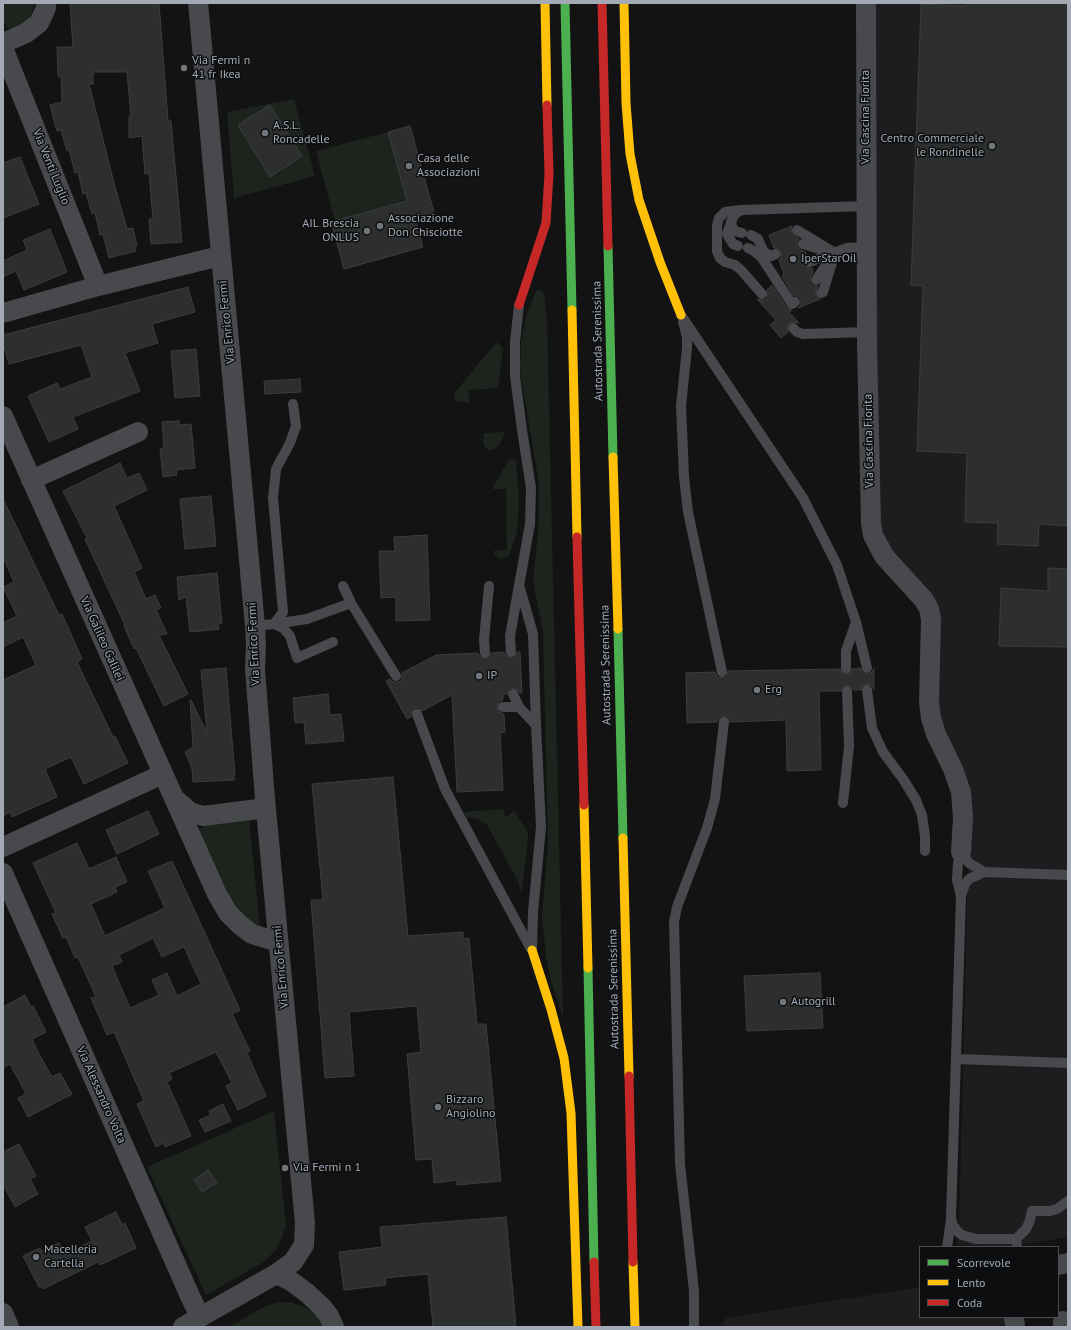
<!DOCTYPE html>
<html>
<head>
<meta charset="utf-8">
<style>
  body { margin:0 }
  #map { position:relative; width:1071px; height:1330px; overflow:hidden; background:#131313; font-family:"PT Sans",sans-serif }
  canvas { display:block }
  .frame { position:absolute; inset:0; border:4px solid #a3aab5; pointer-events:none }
  .legend { position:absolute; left:919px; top:1246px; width:140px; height:72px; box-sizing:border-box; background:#0d0e0f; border:1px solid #494c51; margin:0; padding:5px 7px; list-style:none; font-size:12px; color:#a3aab5 }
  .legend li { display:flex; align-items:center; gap:8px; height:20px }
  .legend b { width:20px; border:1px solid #494c51 }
</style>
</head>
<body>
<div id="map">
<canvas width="1071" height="1330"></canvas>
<div class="frame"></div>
<ul class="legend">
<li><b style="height:5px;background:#4caf50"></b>Scorrevole</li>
<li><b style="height:5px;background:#ffc107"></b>Lento</li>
<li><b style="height:5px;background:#c62828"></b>Coda</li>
</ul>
</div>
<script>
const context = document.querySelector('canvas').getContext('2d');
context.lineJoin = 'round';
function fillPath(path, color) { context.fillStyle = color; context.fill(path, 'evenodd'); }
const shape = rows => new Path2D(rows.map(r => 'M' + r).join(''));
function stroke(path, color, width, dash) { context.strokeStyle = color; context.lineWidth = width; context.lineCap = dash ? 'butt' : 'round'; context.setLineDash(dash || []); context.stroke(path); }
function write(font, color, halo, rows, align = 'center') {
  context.font = font + ' "PT Sans",sans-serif'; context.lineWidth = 3; context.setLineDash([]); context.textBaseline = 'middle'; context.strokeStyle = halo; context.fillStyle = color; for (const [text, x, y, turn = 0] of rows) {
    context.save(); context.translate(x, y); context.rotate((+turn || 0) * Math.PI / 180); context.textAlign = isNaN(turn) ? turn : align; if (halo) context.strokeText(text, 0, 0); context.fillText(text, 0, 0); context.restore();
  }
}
fillPath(shape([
  [876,3,1068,3,1068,1237,1006,1247,957,1245,959,1228,970,784,948,748,942,730,938,696,940,626,886,546,878,519,876,202],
  [920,1287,920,1317,1004,1317,1004,1327,721,1327,726,1318]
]), '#1d1d1f');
fillPath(shape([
  [3,3,35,3,30,17,23,25,13,29,7,28,3,21],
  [294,99,315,176,234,198,227,112],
  [388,132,407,201,335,221,316,151],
  [539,290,544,293,547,319,563,1018,551,980,546,958,542,915,548,843,543,631,533,581,539,522,539,483,520,371,521,343,526,317,536,291],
  [497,342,503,348,498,388,468,390,470,403,454,401,454,394,477,365],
  [505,432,499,445,493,450,488,450,485,447,483,441,484,433],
  [512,459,515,459,516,463,519,498,517,532,509,556,500,559,496,556,493,551,507,550,506,489,492,489,508,461],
  [504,809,505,818,514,811,526,829,528,834,527,851,521,893,518,881,487,825,478,819,466,817,464,812],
  [249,819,260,927,237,914,199,832,200,829,208,824],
  [274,1111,286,1225,282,1237,276,1250,262,1263,206,1295,147,1167],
  [279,1302,291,1302,305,1307,315,1313,327,1327,230,1327,265,1306]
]), '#1d241d');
const building = shape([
  [70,3,159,3,168,121,171,121,182,242,151,244,149,219,153,219,149,173,145,174,142,136,129,138,129,116,131,116,127,72,93,72,93,84,89,84,114,183,127,229,133,228,137,246,134,246,136,251,109,258,103,234,100,235,95,213,92,214,86,193,83,194,78,172,75,173,69,150,67,151,61,130,57,131,50,105,62,102,61,77,58,76,57,47,73,47,70,3],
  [965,3,1068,3,1068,526,1039,524,1038,546,997,544,998,523,965,522,967,453,917,451,923,286,911,285,921,4,965,6,965,3],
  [270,105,302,156,270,177,238,125,270,105],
  [410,126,435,216,416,222,423,247,344,269,331,222,407,201,388,132,410,126],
  [20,157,39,204,3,218,3,163,20,157],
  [792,226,791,229,792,233,799,239,797,242,797,246,799,249,805,252,807,256,803,261,803,265,808,268,812,268,813,272,810,279,810,283,813,286,818,286,815,293,817,298,820,299,798,308,801,305,801,299,798,296,794,296,782,276,784,274,779,260,781,258,782,252,780,249,774,248,769,235,792,226],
  [50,229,67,272,24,290,16,271,3,277,3,261,27,250,23,240,50,229],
  [772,285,787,308,792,310,789,312,799,323,792,322,789,323,787,327,788,332,781,338,770,325,776,320,757,299,763,300,767,299,768,293,767,290,772,285],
  [188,287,195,312,152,324,158,343,125,353,140,391,73,417,78,429,49,442,28,396,57,383,60,389,92,377,81,345,9,364,3,343,3,335,188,287],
  [196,349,200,396,175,398,171,351,196,349],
  [300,379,301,392,265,394,264,381,300,379],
  [179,421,179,425,191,424,195,468,176,470,177,475,163,477,160,449,164,448,162,422,179,421],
  [120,463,127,478,139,473,147,490,114,506,142,568,134,572,146,599,155,595,161,608,156,610,167,634,159,635,188,694,164,706,136,648,134,649,124,626,125,625,85,539,87,538,63,491,120,463],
  [211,496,216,546,185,549,180,499,211,496],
  [3,499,59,615,62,614,82,659,77,662,113,737,115,736,128,763,84,784,71,757,45,769,57,797,12,817,10,812,3,816,3,680,36,665,23,637,3,647,3,623,17,616,3,587,14,582,3,557,3,499],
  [427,535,430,620,396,621,396,597,381,598,379,551,395,551,394,537,427,535],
  [1048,568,1068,569,1068,647,999,646,1001,588,1048,591,1048,568],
  [217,573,222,623,218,624,219,629,190,632,186,597,179,600,177,577,217,573],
  [504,652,506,656,511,658,515,657,517,652,520,652,522,693,520,693,516,689,510,688,507,694,503,694,503,700,499,702,497,707,499,712,504,714,505,732,500,733,503,790,457,792,452,695,422,711,418,708,414,708,411,713,411,717,407,719,386,681,390,679,393,682,399,682,402,679,402,673,436,655,478,653,480,657,485,659,489,658,491,653,504,652],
  [226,668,235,775,234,775,234,780,193,782,192,769,185,752,193,747,190,700,191,700,207,733,201,670,226,668],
  [860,668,863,673,868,674,872,672,874,668,874,690,872,686,867,684,863,685,861,690,853,690,852,687,847,685,843,686,841,691,819,691,821,770,787,771,786,720,730,722,728,717,724,716,719,718,717,722,687,723,686,673,715,672,717,677,723,678,727,677,728,671,840,669,842,674,846,675,851,673,852,669,860,668],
  [328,694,330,715,341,714,344,741,306,744,304,722,295,723,293,698,328,694],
  [393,777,408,936,463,932,463,939,469,938,477,1024,486,1024,501,1181,457,1185,457,1180,434,1183,432,1159,416,1160,407,1054,421,1052,417,1006,349,1012,354,1076,325,1078,311,900,323,900,312,784,393,777],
  [148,811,159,834,117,854,106,830,148,811],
  [77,843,89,869,116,857,127,882,115,887,117,892,91,904,105,936,165,908,148,871,172,861,240,1010,232,1014,250,1051,247,1053,266,1096,238,1110,226,1086,232,1083,216,1052,169,1073,172,1079,167,1082,191,1136,165,1147,164,1143,156,1147,137,1104,144,1101,114,1032,107,1035,91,998,96,997,78,957,75,958,66,937,63,938,52,914,56,913,33,863,77,843],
  [153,938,162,957,184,947,201,984,177,996,167,973,152,980,159,995,130,1008,112,966,122,962,119,955,153,938],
  [820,973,823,1028,747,1031,744,976,820,973],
  [25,995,31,1007,33,1006,46,1032,32,1039,39,1054,52,1077,60,1073,72,1094,28,1117,18,1098,26,1094,10,1064,3,1068,3,1007,25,995],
  [223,1104,231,1121,205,1132,199,1120,211,1115,209,1111,223,1104],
  [19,1144,36,1176,30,1179,38,1194,15,1207,3,1184,3,1152,19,1144],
  [208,1170,217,1183,202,1192,194,1180,208,1170],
  [116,1212,122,1225,125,1223,136,1248,100,1265,98,1262,43,1289,41,1286,39,1287,23,1256,40,1248,41,1251,59,1243,64,1254,78,1248,92,1241,85,1227,116,1212],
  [506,1217,516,1327,433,1327,428,1274,385,1278,386,1285,344,1290,339,1252,382,1247,380,1227,506,1217]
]);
fillPath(building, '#2d2e2e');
stroke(building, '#3b3d3f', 1);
stroke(shape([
  [741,210,725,212,719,218,717,225,717,251,720,258,725,262,735,265,741,270,762,294],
  [731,221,732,227,735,231,742,233],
  [797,230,835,253],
  [751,235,758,239,764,252,771,256,776,254],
  [803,244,823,250],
  [738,246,733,244,727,234,733,217,736,213,742,210,866,206],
  [748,248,754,251,762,258,792,304,795,302],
  [809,262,847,248,867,247],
  [816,280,830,259],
  [821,293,823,292,835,253],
  [681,315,803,498,837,565,856,622,867,668],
  [683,322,687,337,687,348,681,406,684,477,688,512,722,672],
  [793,328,797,332,803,334,867,332],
  [343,586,351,603,396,676],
  [520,588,533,634,536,725],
  [274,624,283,628,290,636,297,658,333,642],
  [274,624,307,619,351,603],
  [255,626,274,624,283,612,273,498,276,469,290,443,296,426,293,404],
  [511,652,510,636,530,524,531,488,522,430,515,376,515,342,519,305],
  [485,653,484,639,489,586],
  [846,669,846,651,856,622],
  [867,690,872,728,883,752,903,779,916,800,922,815,925,836,925,851],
  [513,694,519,707,536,725,541,827,533,912,532,950],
  [503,707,519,707],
  [417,714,445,789,531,949],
  [843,803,849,746,847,691],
  [961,852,958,863,957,880,961,896,951,1218,953,1225,957,1231,962,1235,976,1239,1016,1239,1017,1247],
  [961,852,969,863,984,872,1068,875],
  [961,896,965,884,969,879,984,872],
  [957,1059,1068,1063],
  [1016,1239,1026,1229,1029,1223,1032,1211,1050,1211,1057,1209,1068,1201],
  [947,1247,951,1220],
  [694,1327,694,1291,680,1164,674,922,677,907,707,828,715,799,724,722]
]), '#47494c', 10);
stroke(shape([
  [866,3,867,344,871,523,873,535,884,556,924,600,929,609,931,619,929,702,931,718,936,734,953,769,961,792,963,818,961,852],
  [3,43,26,33,39,23,46,8,46,3],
  [3,48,98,286],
  [3,313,98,286,220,256],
  [3,416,217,894,228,913,240,925,252,934,278,942],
  [31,480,138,432],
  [174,798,190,812,203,816,266,808],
  [3,847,163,774],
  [3,873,190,1296,200,1317],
  [1058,1265,1068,1263],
  [276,1274,291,1281,307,1293,322,1307,329,1316,334,1327],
  [3,1313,9,1327],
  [1014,1317,1015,1327],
  [183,1327,276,1274,293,1262,304,1245,305,1223,265,799,255,669,256,646,255,626,198,3],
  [1063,1327,1063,1321]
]), '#47494c', 20);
stroke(shape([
  [565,3,572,310],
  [608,246,613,457],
  [618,629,623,838],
  [588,968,594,1262]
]), '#4caf50', 9);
stroke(shape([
  [545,3,547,105],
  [624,3,626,103,630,154,639,200,660,262,681,315],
  [572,310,577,537],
  [613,457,618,629],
  [584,805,588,968],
  [623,838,629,1076],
  [532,950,551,1009,564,1058,571,1113,578,1327],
  [633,1262,635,1327]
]), '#ffc107', 9);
stroke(shape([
  [602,3,608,246],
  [519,305,546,223,549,174,547,105],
  [577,537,584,805],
  [629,1076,633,1262],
  [594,1262,596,1327]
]), '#c62828', 9);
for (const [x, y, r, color] of [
  [184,68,4,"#71757c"],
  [265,133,4,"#71757c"],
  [992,146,4,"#71757c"],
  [409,166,4,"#71757c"],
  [380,226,4,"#71757c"],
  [367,231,4,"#71757c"],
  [793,259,4,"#71757c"],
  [479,676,4,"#71757c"],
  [757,690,4,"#71757c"],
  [783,1002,4,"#71757c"],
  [438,1107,4,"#71757c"],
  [285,1168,4,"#71757c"],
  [36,1257,4,"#71757c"]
]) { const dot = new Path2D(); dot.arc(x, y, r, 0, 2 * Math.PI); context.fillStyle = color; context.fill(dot); stroke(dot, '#0d0e0f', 1.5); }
write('12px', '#a3aab5', '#0d0e0f', [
  ["Via Fermi n",192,61],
  ["41 fr Ikea",192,75],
  ["A.S.L.",273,126],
  ["Roncadelle",273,140],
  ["Centro Commerciale",984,139,"right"],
  ["le Rondinelle",984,153,"right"],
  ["Casa delle",417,159],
  ["Associazioni",417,173],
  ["Associazione",388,219],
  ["Don Chisciotte",388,233],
  ["AIL Brescia",359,224,"right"],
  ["ONLUS",359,238,"right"],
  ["IperStarOil",801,259],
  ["IP",487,676],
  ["Erg",765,690],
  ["Autogrill",791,1002],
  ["Bizzaro",446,1100],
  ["Angiolino",446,1114],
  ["Via Fermi n 1",293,1168],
  ["Macelleria",44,1250],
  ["Cartella",44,1264]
], 'left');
write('12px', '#a3aab5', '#0d0e0f', [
  ["Via Cascina Fiorita",866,117,-90],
  ["Via Venti Luglio",51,167,68],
  ["Via Enrico Fermi",227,322,-96],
  ["Autostrada Serenissima",598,341,-91],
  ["Via Cascina Fiorita",869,441,-91],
  ["Via Galileo Galilei",102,639,66],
  ["Via Enrico Fermi",254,644,-93],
  ["Autostrada Serenissima",606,665,-91],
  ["Via Enrico Fermi",281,967,-95],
  ["Autostrada Serenissima",614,989,-91],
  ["Via Alessandro Volta",101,1095,66]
]);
</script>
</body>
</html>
